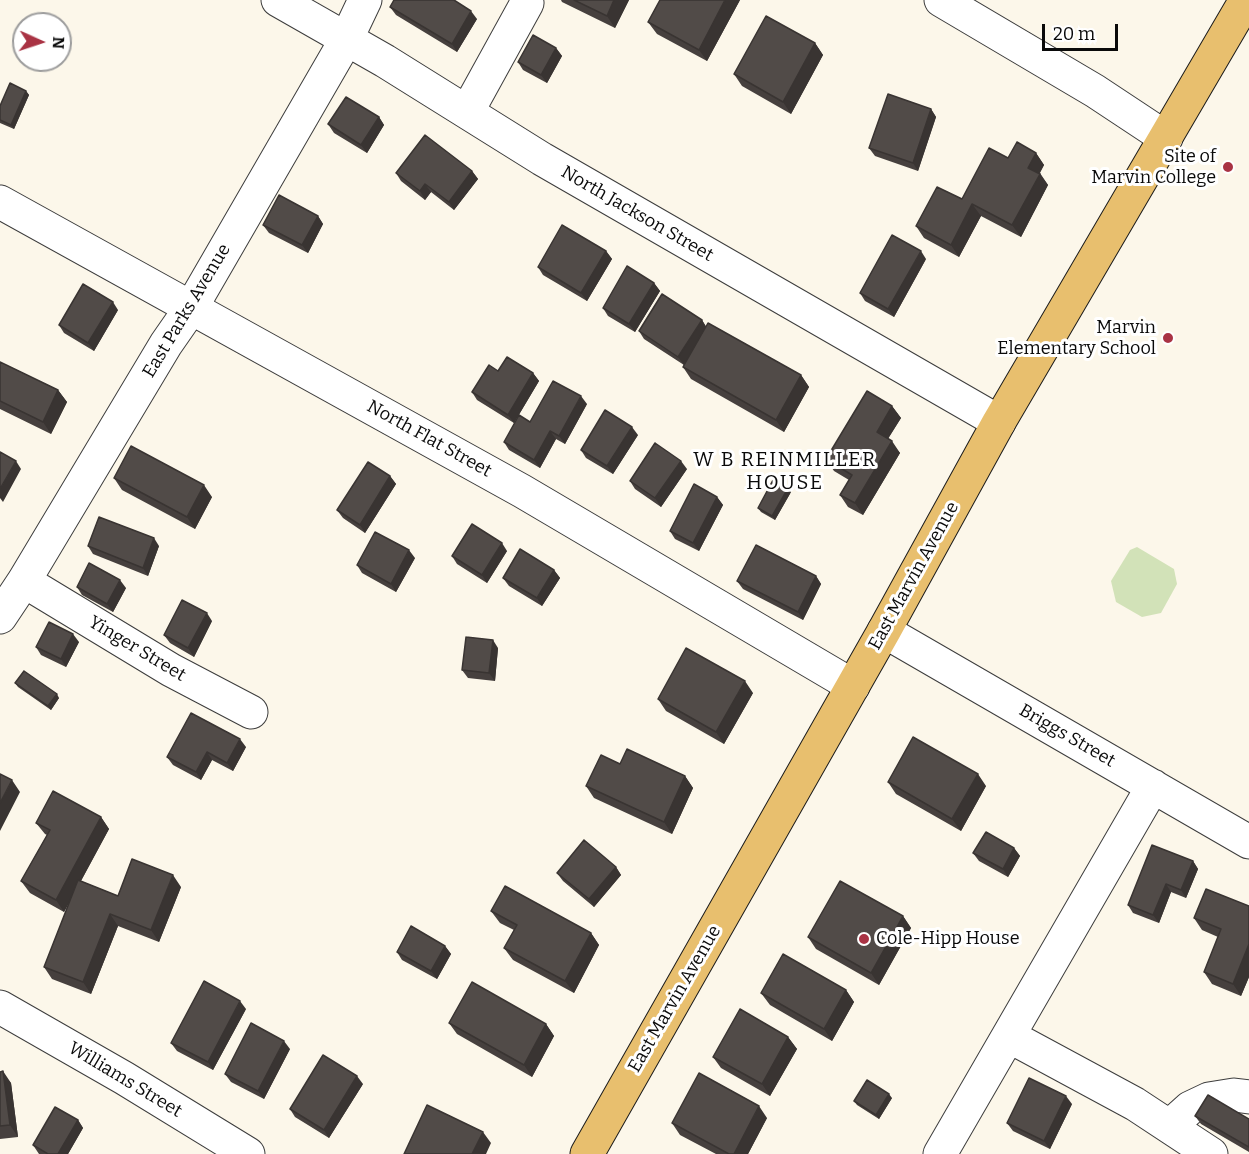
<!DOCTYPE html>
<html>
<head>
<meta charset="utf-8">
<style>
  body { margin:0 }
  #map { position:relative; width:1249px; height:1154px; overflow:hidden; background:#fcf7ea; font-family:Bitter,serif }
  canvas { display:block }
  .north { position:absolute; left:12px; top:12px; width:60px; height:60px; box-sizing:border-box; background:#fff; border:2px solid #9d9d9d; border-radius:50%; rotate:93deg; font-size:16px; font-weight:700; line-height:24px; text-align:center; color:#0a0a0a }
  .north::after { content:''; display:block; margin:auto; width:21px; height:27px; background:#a93344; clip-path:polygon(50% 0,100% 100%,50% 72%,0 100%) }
  .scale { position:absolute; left:1042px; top:24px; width:76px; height:27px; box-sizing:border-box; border:3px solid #0a0a0a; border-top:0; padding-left:8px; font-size:18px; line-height:21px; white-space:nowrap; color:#0a0a0a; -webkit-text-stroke:4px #fff; paint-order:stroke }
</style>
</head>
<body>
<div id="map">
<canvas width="1249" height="1154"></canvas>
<div class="north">N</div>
<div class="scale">20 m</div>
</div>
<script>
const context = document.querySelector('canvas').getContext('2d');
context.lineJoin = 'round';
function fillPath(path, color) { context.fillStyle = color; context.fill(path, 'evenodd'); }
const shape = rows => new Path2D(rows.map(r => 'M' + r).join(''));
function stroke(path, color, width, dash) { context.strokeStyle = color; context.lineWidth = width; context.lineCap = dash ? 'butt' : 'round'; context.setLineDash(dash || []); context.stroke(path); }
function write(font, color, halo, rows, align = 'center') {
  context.font = font + ' Bitter,serif'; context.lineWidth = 6; context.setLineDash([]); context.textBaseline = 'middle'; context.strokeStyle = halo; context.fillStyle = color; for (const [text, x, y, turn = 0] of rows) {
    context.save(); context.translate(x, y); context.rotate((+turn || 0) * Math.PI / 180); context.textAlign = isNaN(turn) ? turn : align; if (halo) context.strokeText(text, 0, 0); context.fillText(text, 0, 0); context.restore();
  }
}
fillPath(shape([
  [1137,547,1174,569,1177,584,1161,613,1142,617,1116,602,1111,581,1130,550]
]), '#d2e2b8');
const minor = shape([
  [278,0,385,61,542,159,999,422],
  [941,0,1095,91,1166,138],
  [467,112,527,3,526,0],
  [0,202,522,491,853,686],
  [24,581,171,670,251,712],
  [0,617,24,581,166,344,191,308,346,40,365,0],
  [884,631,1249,842],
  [0,1007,124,1078,248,1154],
  [1009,1036,1135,1104,1211,1154],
  [1170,1126,1190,1108,1209,1099,1234,1095,1249,1097],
  [940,1154,1153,786]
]);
const major = shape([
  [587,1154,884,631,999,422,1246,0]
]);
stroke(minor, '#3d3d3d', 35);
stroke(major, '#1b1b1b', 35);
stroke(minor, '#fff', 33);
stroke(major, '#e8bf6e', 33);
fillPath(shape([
  [561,0,629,0,615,28,562,2],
  [740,0,707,61,657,34,648,22],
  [390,7,477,19,457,52,396,15],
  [815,43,823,55,791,114,742,86,734,74],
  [556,48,562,56,547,83,523,70,518,62],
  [26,91,29,95,14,129,0,123,0,106],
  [931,109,936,117,918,171,875,156,869,148],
  [379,117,384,125,367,153,334,133,328,124],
  [1036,153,1044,165,1040,173,1048,185,1021,237,981,216,959,257,924,238,916,226,962,199,1008,158],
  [472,171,478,179,454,210,431,192,425,200,401,181,396,173],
  [318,216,323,224,308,253,269,233,263,225],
  [606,251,612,259,587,301,543,275,538,267],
  [926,259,894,317,865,301,860,293],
  [654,283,660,291,635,332,608,316,603,308],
  [118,310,94,351,64,333,59,325],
  [702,320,706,327,801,375,809,387,784,432,691,379,683,367,691,353,684,365,644,339,639,331],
  [0,362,58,390,67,402,51,434,0,409],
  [533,373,539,381,514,423,477,400,472,392],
  [587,404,565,444,556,439,540,468,509,450,504,442,530,422],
  [892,406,901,418,888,439,900,453,863,515,848,507,840,495,849,480,834,471,826,459],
  [638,435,613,474,586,458,581,450],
  [687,469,661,507,635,489,630,481],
  [390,476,396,484,365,533,343,518,337,510],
  [114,478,212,497,195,529,122,490],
  [791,492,775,520,761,512,758,508],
  [717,497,723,505,699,551,675,539,670,531],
  [88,546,159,546,148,576,93,554],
  [507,551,487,583,457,564,452,556],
  [415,558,396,592,362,573,357,565],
  [554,570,560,578,542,606,509,586,503,578],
  [816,576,821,584,803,620,743,589,737,581],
  [77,587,126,588,113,612,82,595],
  [212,621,194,657,170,643,164,635],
  [79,642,66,667,41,655,36,647],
  [498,648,495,681,468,678,462,670],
  [15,683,59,698,51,710,18,687],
  [753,693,724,744,666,711,658,699],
  [246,747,233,771,212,760,201,780,173,765,167,757],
  [620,764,685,776,693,788,672,834,594,798,586,786],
  [888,782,986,786,961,831,896,794],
  [101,817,109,829,81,881,118,896,181,887,159,942,118,926,91,994,52,979,44,967,70,901,64,912,30,893,21,881,47,835,45,834,36,823],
  [1014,848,1020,856,1008,877,979,861,973,853],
  [1193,861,1198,869,1186,898,1171,892,1159,923,1133,913,1128,905],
  [616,867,621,875,594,907,563,881,557,873],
  [1249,906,1249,977,1241,996,1212,984,1204,972,1218,937,1202,930,1194,918],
  [491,911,591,933,599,945,574,993,513,960,504,948,514,930,500,923],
  [903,916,911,928,879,985,816,949,808,937],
  [445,946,451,954,437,979,402,960,397,952],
  [846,990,854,1002,832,1041,770,1005,761,993],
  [246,1009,213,1070,177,1051,171,1043],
  [449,1023,546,1024,554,1036,532,1077,457,1034],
  [788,1037,797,1049,770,1096,721,1068,713,1057],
  [290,1049,264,1099,231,1082,225,1074],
  [0,1072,11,1083,18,1137,0,1139],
  [363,1084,329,1138,295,1117,290,1109],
  [892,1098,879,1119,857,1105,854,1101],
  [1072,1104,1050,1149,1013,1131,1007,1123],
  [1195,1116,1249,1119,1249,1152,1201,1124],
  [767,1118,748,1154,716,1154,680,1135,672,1123],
  [78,1120,83,1128,68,1154,39,1154,33,1145]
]), '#46403e');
fillPath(shape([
  [614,0,629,0,615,28,607,16],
  [725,0,740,0,707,61,699,50],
  [471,11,477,19,457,52,452,44],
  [815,43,823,55,791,114,783,102],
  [556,48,562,56,547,83,541,75],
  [26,91,29,95,14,129,11,125],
  [931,109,936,117,918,171,913,163],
  [379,117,384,125,367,153,361,145],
  [1036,153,1044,165,1036,179,1028,168],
  [472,171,478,179,454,210,449,202],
  [1040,174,1048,185,1021,237,1012,225],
  [425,184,431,192,425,200,420,191],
  [972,204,981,216,959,257,951,245],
  [318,216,323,224,308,253,302,245],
  [606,251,612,259,587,301,581,293],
  [921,251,926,259,894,317,888,309],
  [654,283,660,291,635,332,629,324],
  [113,302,118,310,94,351,88,343],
  [702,320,707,328,684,365,678,357],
  [533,373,539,381,514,423,508,415],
  [801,375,809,387,784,432,776,420],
  [58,390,67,402,51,434,43,422],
  [581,396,587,404,565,444,559,436],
  [892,406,901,418,885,443,877,432],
  [632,427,638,435,613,474,607,466],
  [550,431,556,439,540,468,534,460],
  [892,441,900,453,863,515,855,503],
  [16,461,21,469,3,502,0,498,0,489],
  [681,461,687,469,661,507,655,498],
  [390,476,396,484,365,533,360,525],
  [204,485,212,497,195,529,187,517],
  [788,488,791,492,775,520,772,516],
  [717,497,723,505,699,551,693,543],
  [154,538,159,546,148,576,143,568],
  [502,543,507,551,487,583,482,575],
  [409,550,415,558,396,592,391,584],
  [554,570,560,578,542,606,537,598],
  [816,576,821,584,803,620,798,612],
  [120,580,126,588,113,612,107,604],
  [207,613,212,621,194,657,188,648],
  [73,634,79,642,66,667,61,659],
  [493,640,498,648,495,681,489,673],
  [745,681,753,693,724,744,716,732],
  [57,694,59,698,51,710,48,706],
  [240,739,246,747,233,771,227,763],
  [207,752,212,760,201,780,196,772],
  [978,774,986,786,961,831,952,819],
  [685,776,693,788,672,834,664,822],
  [12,780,20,792,0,831,0,803],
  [101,817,109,829,64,912,56,900],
  [1014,848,1020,856,1008,877,1003,869],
  [1193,861,1198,869,1186,898,1181,890],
  [616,867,621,875,594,907,589,899],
  [173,875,181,887,159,942,151,930],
  [1166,884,1171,892,1159,923,1153,915],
  [110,914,118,926,91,994,83,982],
  [903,916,911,928,879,985,871,973],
  [591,933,599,945,574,993,565,981],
  [1249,944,1249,977,1241,996,1233,984],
  [445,946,451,954,437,979,431,971],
  [846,990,854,1002,832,1041,824,1029],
  [240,1001,246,1009,213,1070,208,1062],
  [546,1024,554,1036,532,1077,524,1065],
  [788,1037,797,1049,770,1096,762,1084],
  [284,1041,290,1049,264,1099,258,1091],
  [3,1071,11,1083,18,1137,10,1125],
  [357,1076,363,1084,329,1138,324,1130],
  [889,1094,892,1098,879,1119,876,1115],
  [1066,1096,1072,1104,1050,1149,1044,1141],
  [759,1106,767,1118,748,1154,734,1154],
  [78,1120,83,1128,68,1154,58,1154],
  [483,1132,491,1143,486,1154,472,1154]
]), '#393432');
const building = shape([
  [394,0,454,0,471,11,452,44,390,7,394,0],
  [574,0,614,0,607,16,574,0],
  [660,0,725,0,699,50,648,22,660,0],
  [766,16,815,43,783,102,734,74,766,16],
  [533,35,556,48,541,75,518,62,533,35],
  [10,83,26,91,11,125,0,120,0,106,10,83],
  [888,94,931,109,913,163,869,148,888,94],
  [346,97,379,117,361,145,328,124,346,97],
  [425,135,472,171,449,202,425,184,420,191,396,173,425,135],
  [1017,142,1036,153,1028,168,1040,174,1012,225,972,204,951,245,916,226,937,187,962,199,989,148,1008,158,1017,142],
  [279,195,318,216,302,245,263,225,279,195],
  [562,225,606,251,581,293,538,267,562,225],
  [892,235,921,251,888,309,860,293,892,235],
  [627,266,654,283,629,324,603,308,627,266],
  [83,284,113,302,88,343,59,325,83,284],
  [662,294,702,320,678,357,639,331,662,294],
  [708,323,801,375,776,420,683,367,708,323],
  [507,357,533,373,508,415,472,392,489,365,498,371,507,357],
  [0,362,58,390,43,422,0,401,0,362],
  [553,381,581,396,559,436,550,431,534,460,504,442,519,415,530,422,553,381],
  [867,391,892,406,877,432,892,441,855,503,840,495,852,475,826,459,867,391],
  [605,410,632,427,607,466,581,450,605,410],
  [655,443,681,461,655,498,630,481,655,443],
  [131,446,204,485,187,517,114,478,131,446],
  [0,452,16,461,0,489,0,452],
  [368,462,390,476,360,525,337,510,368,462],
  [773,480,788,488,772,516,758,508,773,480],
  [694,484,717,497,693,543,670,531,694,484],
  [99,517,154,538,143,568,88,546,99,517],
  [472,524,502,543,482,575,452,556,472,524],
  [375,532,409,550,391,584,357,565,375,532],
  [756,545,816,576,798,612,737,581,756,545],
  [520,549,554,570,537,598,503,578,520,549],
  [89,563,120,580,107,604,77,587,89,563],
  [182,600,207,613,188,648,164,635,182,600],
  [49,622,73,634,61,659,36,647,49,622],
  [466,637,493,640,489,673,462,670,466,637],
  [686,648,745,681,716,732,658,699,686,648],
  [24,671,57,694,48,706,15,683,24,671],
  [191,713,240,739,227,763,207,752,196,772,167,757,191,713],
  [913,737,978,774,952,819,888,782,913,737],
  [627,749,685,776,664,822,586,786,601,755,620,764,627,749],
  [0,774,12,780,0,803,0,774],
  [53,791,101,817,56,900,21,881,50,830,36,823,53,791],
  [986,832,1014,848,1003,869,973,853,986,832],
  [584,840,616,867,589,899,557,873,584,840],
  [1152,845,1193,861,1181,890,1166,884,1153,915,1128,905,1152,845],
  [132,859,173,875,151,930,110,914,83,982,44,967,78,880,118,896,132,859],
  [840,881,903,916,871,973,808,937,840,881],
  [505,886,591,933,565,981,504,948,517,925,491,911,505,886],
  [1206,889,1249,906,1249,944,1233,984,1204,972,1221,929,1194,918,1206,889],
  [411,926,445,946,431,971,397,952,411,926],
  [783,954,846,990,824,1029,761,993,783,954],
  [204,981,240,1001,208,1062,171,1043,204,981],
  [472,982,546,1024,524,1065,449,1023,472,982],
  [740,1009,788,1037,762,1084,713,1057,740,1009],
  [251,1023,284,1041,258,1091,225,1074,251,1023],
  [323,1055,357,1076,324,1130,290,1109,323,1055],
  [3,1071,10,1125,0,1126,0,1072,3,1071],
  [699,1073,759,1106,734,1154,729,1154,672,1123,699,1073],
  [1029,1078,1066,1096,1044,1141,1007,1123,1029,1078],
  [867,1080,889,1094,876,1115,854,1101,867,1080],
  [1208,1095,1249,1119,1249,1147,1195,1116,1208,1095],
  [427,1105,483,1132,472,1154,404,1154,427,1105],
  [55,1107,78,1120,58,1154,48,1154,33,1145,55,1107]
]);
fillPath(building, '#514b48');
stroke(building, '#393432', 1.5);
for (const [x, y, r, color] of [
  [1228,167,6,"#a93344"],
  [1168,338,6,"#a93344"],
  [864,939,6,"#a93344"]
]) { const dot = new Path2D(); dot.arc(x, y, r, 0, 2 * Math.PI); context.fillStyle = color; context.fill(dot); stroke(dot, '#fff', 2); }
write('18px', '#0a0a0a', '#fff', [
  ["Site of",1216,157],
  ["Marvin College",1216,178],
  ["Marvin",1156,328],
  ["Elementary School",1156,349],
  ["Cole-Hipp House",876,939,"left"]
], 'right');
write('18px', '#0a0a0a', '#fff', [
  ["North Jackson Street",637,214,30],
  ["East Parks Avenue",187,311,-59],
  ["North Flat Street",429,439,29],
  ["East Marvin Avenue",914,576,-61],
  ["Yinger Street",137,649,31],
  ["Briggs Street",1067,736,30],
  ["East Marvin Avenue",675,999,-60],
  ["Williams Street",125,1080,31]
]);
context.letterSpacing = '1.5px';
write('20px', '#0a0a0a', '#fff', [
  ["W B REINMILLER",785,460],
  ["HOUSE",785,483]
]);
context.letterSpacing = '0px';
</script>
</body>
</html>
